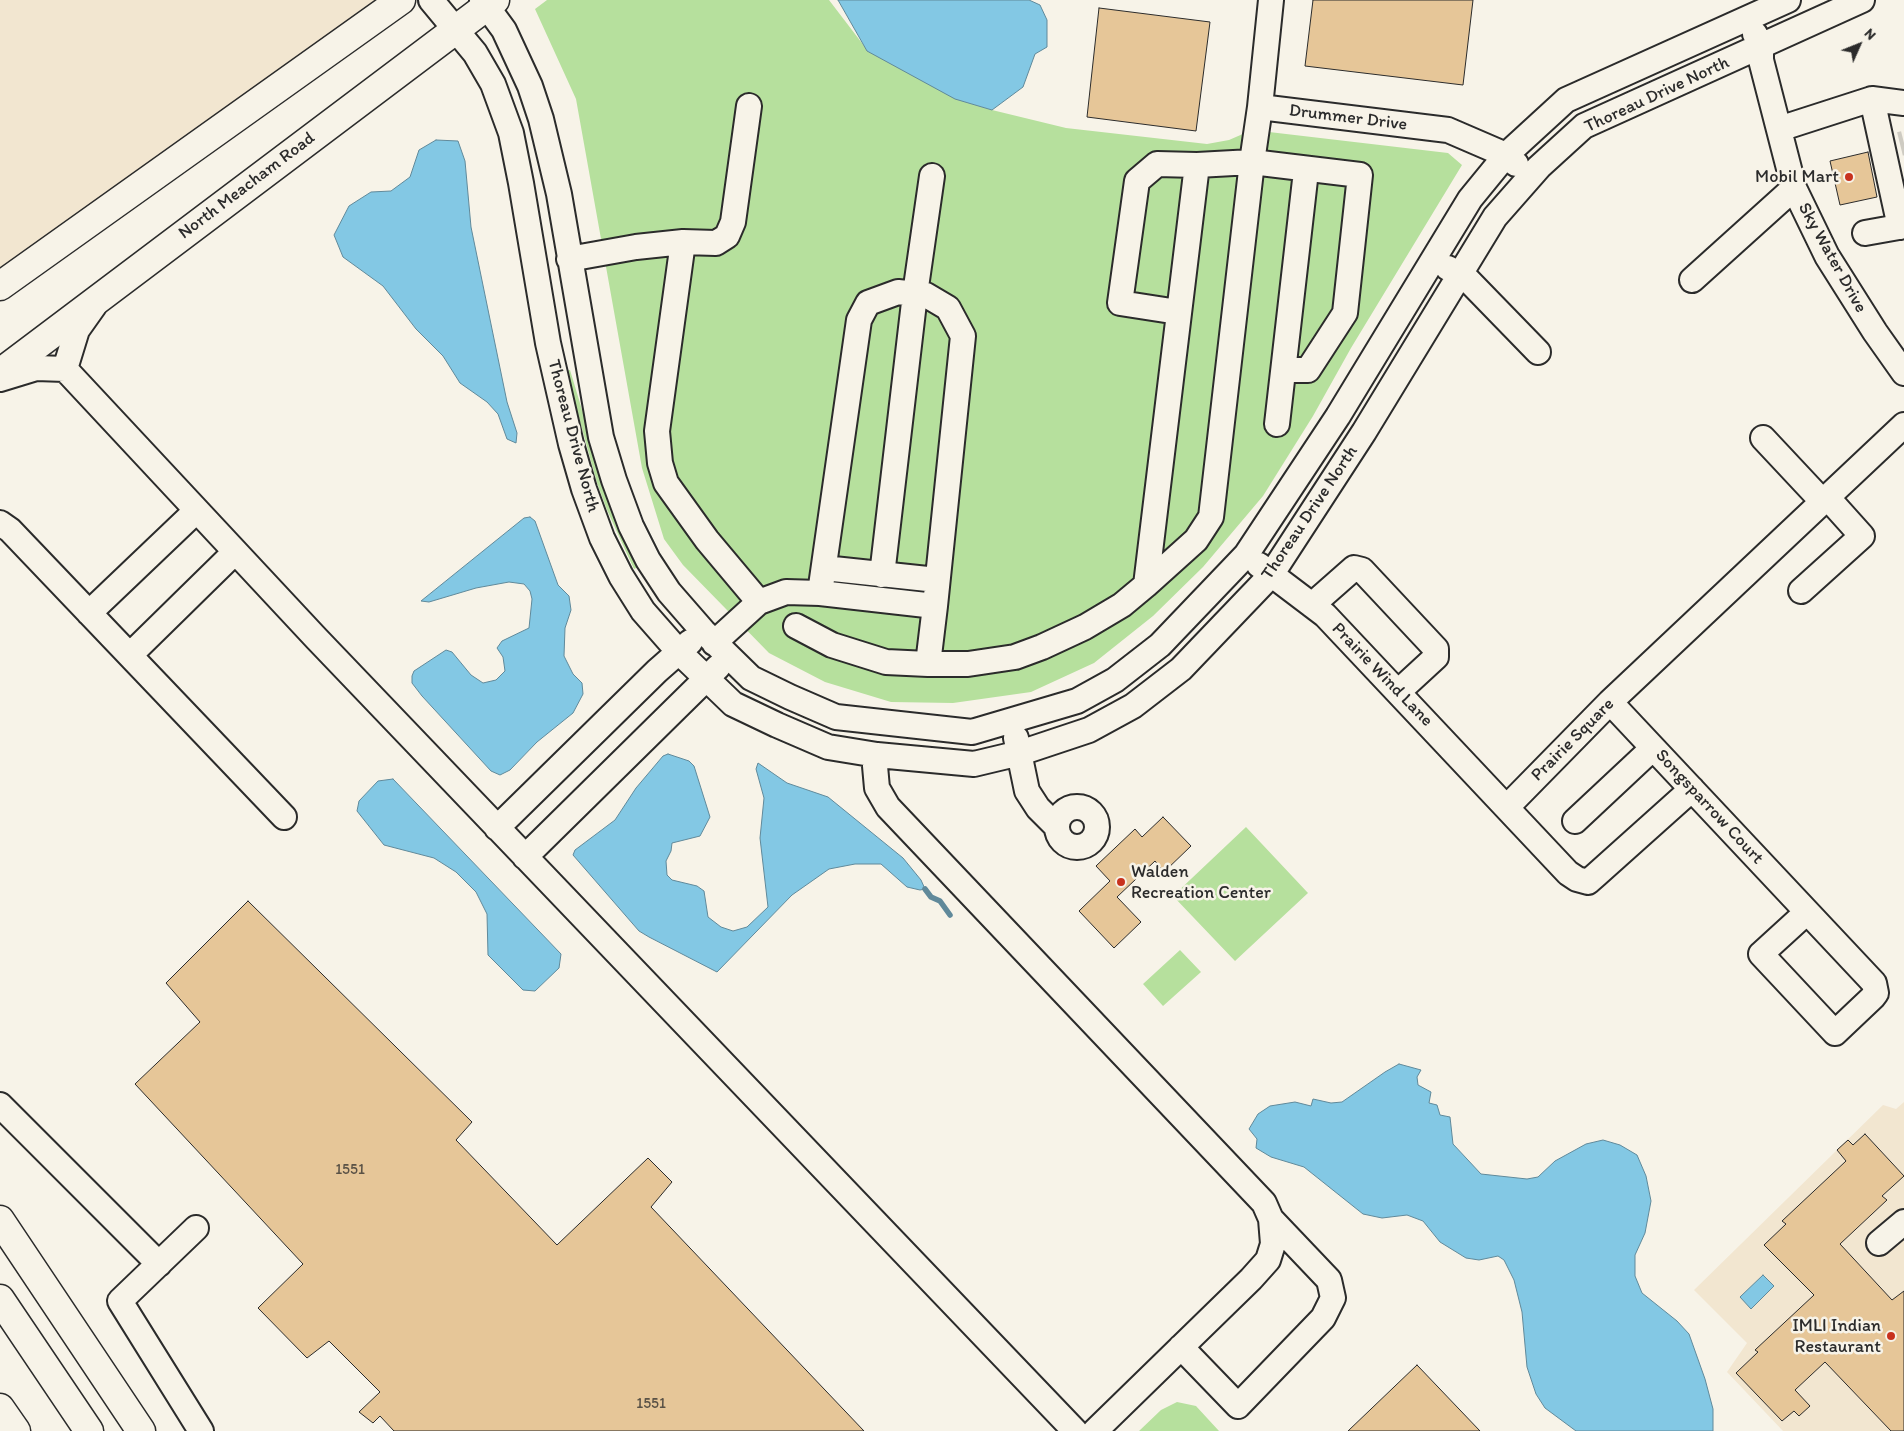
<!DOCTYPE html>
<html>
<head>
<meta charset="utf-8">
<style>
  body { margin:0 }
  #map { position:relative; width:1904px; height:1431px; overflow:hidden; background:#f7f3e8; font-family:Itim,sans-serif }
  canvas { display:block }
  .north { position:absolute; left:1834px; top:20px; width:50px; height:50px; -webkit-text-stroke:4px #f7f3e8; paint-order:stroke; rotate:46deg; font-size:14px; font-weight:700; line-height:20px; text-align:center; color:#2b2b2b }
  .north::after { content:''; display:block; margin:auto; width:18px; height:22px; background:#2b2b2b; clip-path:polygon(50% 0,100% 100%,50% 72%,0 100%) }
</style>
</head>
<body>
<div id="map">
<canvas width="1904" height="1431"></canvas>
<div class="north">N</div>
</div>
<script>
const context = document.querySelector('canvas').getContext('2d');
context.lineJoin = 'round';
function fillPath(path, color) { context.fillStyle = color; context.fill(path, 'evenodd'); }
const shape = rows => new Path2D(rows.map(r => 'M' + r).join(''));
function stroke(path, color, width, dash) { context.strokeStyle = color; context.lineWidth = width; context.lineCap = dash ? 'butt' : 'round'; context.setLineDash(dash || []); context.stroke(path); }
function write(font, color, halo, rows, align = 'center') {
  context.font = font + ' Itim,sans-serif'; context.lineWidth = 5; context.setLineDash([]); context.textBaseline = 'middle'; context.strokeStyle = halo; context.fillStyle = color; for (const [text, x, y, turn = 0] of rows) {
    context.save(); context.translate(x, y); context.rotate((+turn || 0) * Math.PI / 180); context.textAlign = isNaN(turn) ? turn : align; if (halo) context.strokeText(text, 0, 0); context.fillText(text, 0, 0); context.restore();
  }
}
fillPath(shape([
  [0,0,375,0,59,247,0,296],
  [1904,1102,1904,1431,1783,1431,1727,1372,1747,1343,1694,1290,1883,1105,1896,1109]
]), '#f2e6d0');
fillPath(shape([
  [547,0,829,0,868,51,963,101,992,110,1066,128,1207,144,1229,140,1252,130,1448,153,1462,165,1351,348,1313,416,1263,496,1203,567,1153,616,1094,663,1031,692,953,703,891,702,825,682,769,653,683,565,664,539,642,468,576,99,535,9],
  [570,370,612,509,638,567,634,569,607,510,597,483,566,371],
  [1246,827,1308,893,1235,961,1173,896],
  [1180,950,1201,972,1163,1006,1143,984],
  [1177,1402,1196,1406,1219,1431,1139,1431,1161,1410]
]), '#b6e09d');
const water = shape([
  [838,0,1029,0,1040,5,1047,20,1047,47,1035,54,1023,87,992,110,955,99,867,51,838,0],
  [436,140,458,141,465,161,471,227,507,402,517,433,516,443,507,439,498,414,487,402,460,383,443,356,416,329,383,286,343,257,334,235,349,206,371,192,391,191,410,177,419,150,436,140],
  [530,517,535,521,558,585,569,596,571,610,565,628,564,656,573,674,582,683,583,694,573,713,537,742,510,770,500,775,491,771,422,696,412,683,412,676,414,671,446,650,452,652,471,675,483,683,496,680,505,671,503,657,497,648,502,641,529,628,532,599,530,591,524,584,509,582,476,588,429,602,421,601,524,518,530,517],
  [668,754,689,761,694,766,710,817,700,836,672,843,671,851,666,861,667,875,672,880,697,886,704,891,708,917,721,927,733,931,747,927,768,907,760,838,764,798,756,769,758,763,787,783,828,797,903,858,921,880,925,889,920,890,907,887,881,864,855,864,829,869,792,895,717,972,649,937,639,931,573,855,575,850,615,820,636,788,663,756,668,754],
  [393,779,561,954,559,968,535,991,523,990,488,955,487,914,476,892,456,872,434,858,384,845,357,811,359,801,378,781,393,779],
  [1399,1064,1421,1070,1417,1077,1418,1085,1431,1092,1429,1103,1437,1105,1440,1115,1450,1117,1453,1144,1481,1174,1527,1179,1538,1177,1555,1161,1586,1144,1603,1140,1620,1145,1637,1155,1646,1176,1651,1201,1645,1233,1635,1255,1635,1276,1642,1293,1677,1321,1689,1334,1705,1379,1713,1409,1713,1431,1576,1431,1545,1408,1536,1394,1527,1367,1522,1312,1514,1280,1504,1260,1498,1256,1479,1260,1466,1258,1440,1242,1423,1221,1407,1215,1382,1218,1363,1214,1304,1167,1271,1157,1256,1148,1257,1139,1249,1129,1258,1114,1270,1106,1295,1102,1311,1106,1313,1099,1331,1103,1342,1102,1385,1072,1399,1064],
  [1763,1275,1774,1286,1751,1309,1740,1297,1763,1275]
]);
fillPath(water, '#83c8e4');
stroke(water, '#60899a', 1);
stroke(shape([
  [925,889,931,897,940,901,950,915]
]), '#60899a', 5.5);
const building = shape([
  [1313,0,1473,0,1463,85,1305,66,1313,0],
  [1099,8,1210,22,1196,131,1087,117,1099,8],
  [1868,152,1877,197,1840,205,1830,161,1868,152],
  [1163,817,1191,846,1164,872,1155,861,1117,897,1141,922,1114,948,1079,911,1110,881,1096,866,1135,829,1142,837,1163,817],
  [248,901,472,1122,456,1140,557,1245,648,1158,672,1182,651,1207,864,1431,394,1431,380,1416,373,1423,359,1412,380,1392,329,1341,307,1358,258,1308,303,1264,135,1084,200,1022,166,983,248,901],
  [1865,1134,1904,1176,1882,1196,1887,1200,1840,1244,1892,1300,1904,1291,1904,1431,1891,1431,1825,1362,1795,1390,1810,1406,1799,1416,1794,1411,1782,1421,1736,1373,1758,1352,1755,1350,1814,1295,1764,1245,1786,1224,1782,1221,1846,1161,1837,1150,1848,1140,1853,1145,1865,1134],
  [1417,1365,1480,1431,1348,1431,1417,1365]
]);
fillPath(building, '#e6c698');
stroke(building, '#2b2b2b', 1);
stroke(shape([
  [1900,144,1904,143]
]), '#cecbc2', 24, [24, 12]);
const minor = shape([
  [431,0,475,53,493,84,511,133,521,183,548,343,571,444,584,489,602,538,621,576,643,611,679,652,733,704,777,725,828,747,877,755,974,764,1020,753,1089,730,1133,706,1181,669,1271,575,1364,432,1495,217,1539,167,1584,126,1862,0],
  [482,0,504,30,530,86,541,119,559,194,601,437,614,480,631,526,648,560,669,592,703,631,751,678,790,697,836,717,972,732,1077,701,1115,680,1160,645,1246,555,1338,416,1470,199,1506,155,1566,100,1788,0],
  [1271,0,1260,107,1448,130,1506,155,1516,164],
  [1755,34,1761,47,1761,60,1794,188,1827,256,1875,332,1904,373],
  [1872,99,1900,227],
  [749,106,733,222,727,236,716,243,683,242,657,431,660,463,666,483,707,540,759,602],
  [1779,129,1872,99,1904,103],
  [1865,233,1904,226],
  [569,259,636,247,683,242],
  [1448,268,1468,280,1538,352],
  [1692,280,1794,188],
  [1178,312,1120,303,1137,181,1157,164,1197,165],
  [65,369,77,330,94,306],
  [0,379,36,368,65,369,316,638,1075,1431],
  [1277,424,1306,171],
  [1763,438,1822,501],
  [0,523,10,530,284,817],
  [1259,565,1325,615,1568,873,1577,879,1588,882,1596,875,1692,789],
  [824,568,937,580],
  [882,575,915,294,932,176],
  [1146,585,1197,165,1252,162,1360,175,1345,313,1308,370,1284,370],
  [1801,591,1862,536,1827,497],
  [820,593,859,320,868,303,898,292,926,295,948,308,963,336,935,606],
  [1312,605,1354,568,1362,570,1436,649,1436,657,1398,692],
  [89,613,196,511],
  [714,643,759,602,786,592,820,593,935,606,928,664,886,662,832,645,796,626],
  [130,655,235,552],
  [928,664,968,664,1015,657,1042,647,1085,627,1122,605,1146,585,1196,540,1211,517,1252,162,1260,107],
  [1610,702,1874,983,1876,993,1873,997,1835,1033,1761,954,1807,912],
  [1016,738,1027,791,1038,808,1057,827],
  [877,755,875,766,877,788,888,807,1264,1203,1271,1219,1273,1244,1268,1260,1251,1279,1095,1431],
  [1507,807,1610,702,1904,425],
  '1057 827a20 20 0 1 1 40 0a20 20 0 1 1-40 0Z',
  [1575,821,1653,748],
  [497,828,657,671,690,642],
  [525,857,718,667],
  [0,1105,159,1264],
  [196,1228,120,1301,201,1431],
  [1879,1243,1904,1222],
  [1181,1347,1238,1406,1323,1318,1333,1298,1329,1280,1271,1219]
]);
const major = shape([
  [0,286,401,0],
  [0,373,495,0]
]);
const highway = shape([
  [0,1220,141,1431],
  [0,1299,89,1431],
  [0,1408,16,1431]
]);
stroke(minor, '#2b2b2b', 28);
stroke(major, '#2b2b2b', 31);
stroke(highway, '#2b2b2b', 31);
stroke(minor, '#f7f3e8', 24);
stroke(major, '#f7f3e8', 28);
stroke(highway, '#f7f3e8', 28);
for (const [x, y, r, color] of [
  [1849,177,5,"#c8321e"],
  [1121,882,5,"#c8321e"],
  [1891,1336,5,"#c8321e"]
]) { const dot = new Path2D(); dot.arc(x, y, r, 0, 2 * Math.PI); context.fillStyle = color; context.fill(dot); stroke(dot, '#f7f3e8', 2); }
write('15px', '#5a5246', null, [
  ["1551",350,1170],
  ["1551",651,1404]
]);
write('18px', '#2b2b2b', '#f7f3e8', [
  ["Thoreau Drive North",1657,95,-25],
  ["Drummer Drive",1348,118,7],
  ["North Meacham Road",247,186,-37],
  ["Sky Water Drive",1832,258,61],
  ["Thoreau Drive North",573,436,75],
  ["Thoreau Drive North",1310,513,-56],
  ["Prairie Wind Lane",1382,675,46],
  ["Prairie Square",1573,740,-45],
  ["Songsparrow Court",1709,807,47]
]);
write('18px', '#2b2b2b', '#f7f3e8', [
  ["Mobil Mart",1839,177],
  ["Walden",1131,872,"left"],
  ["Recreation Center",1131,893,"left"],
  ["IMLI Indian",1881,1326],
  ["Restaurant",1881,1347]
], 'right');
</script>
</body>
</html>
